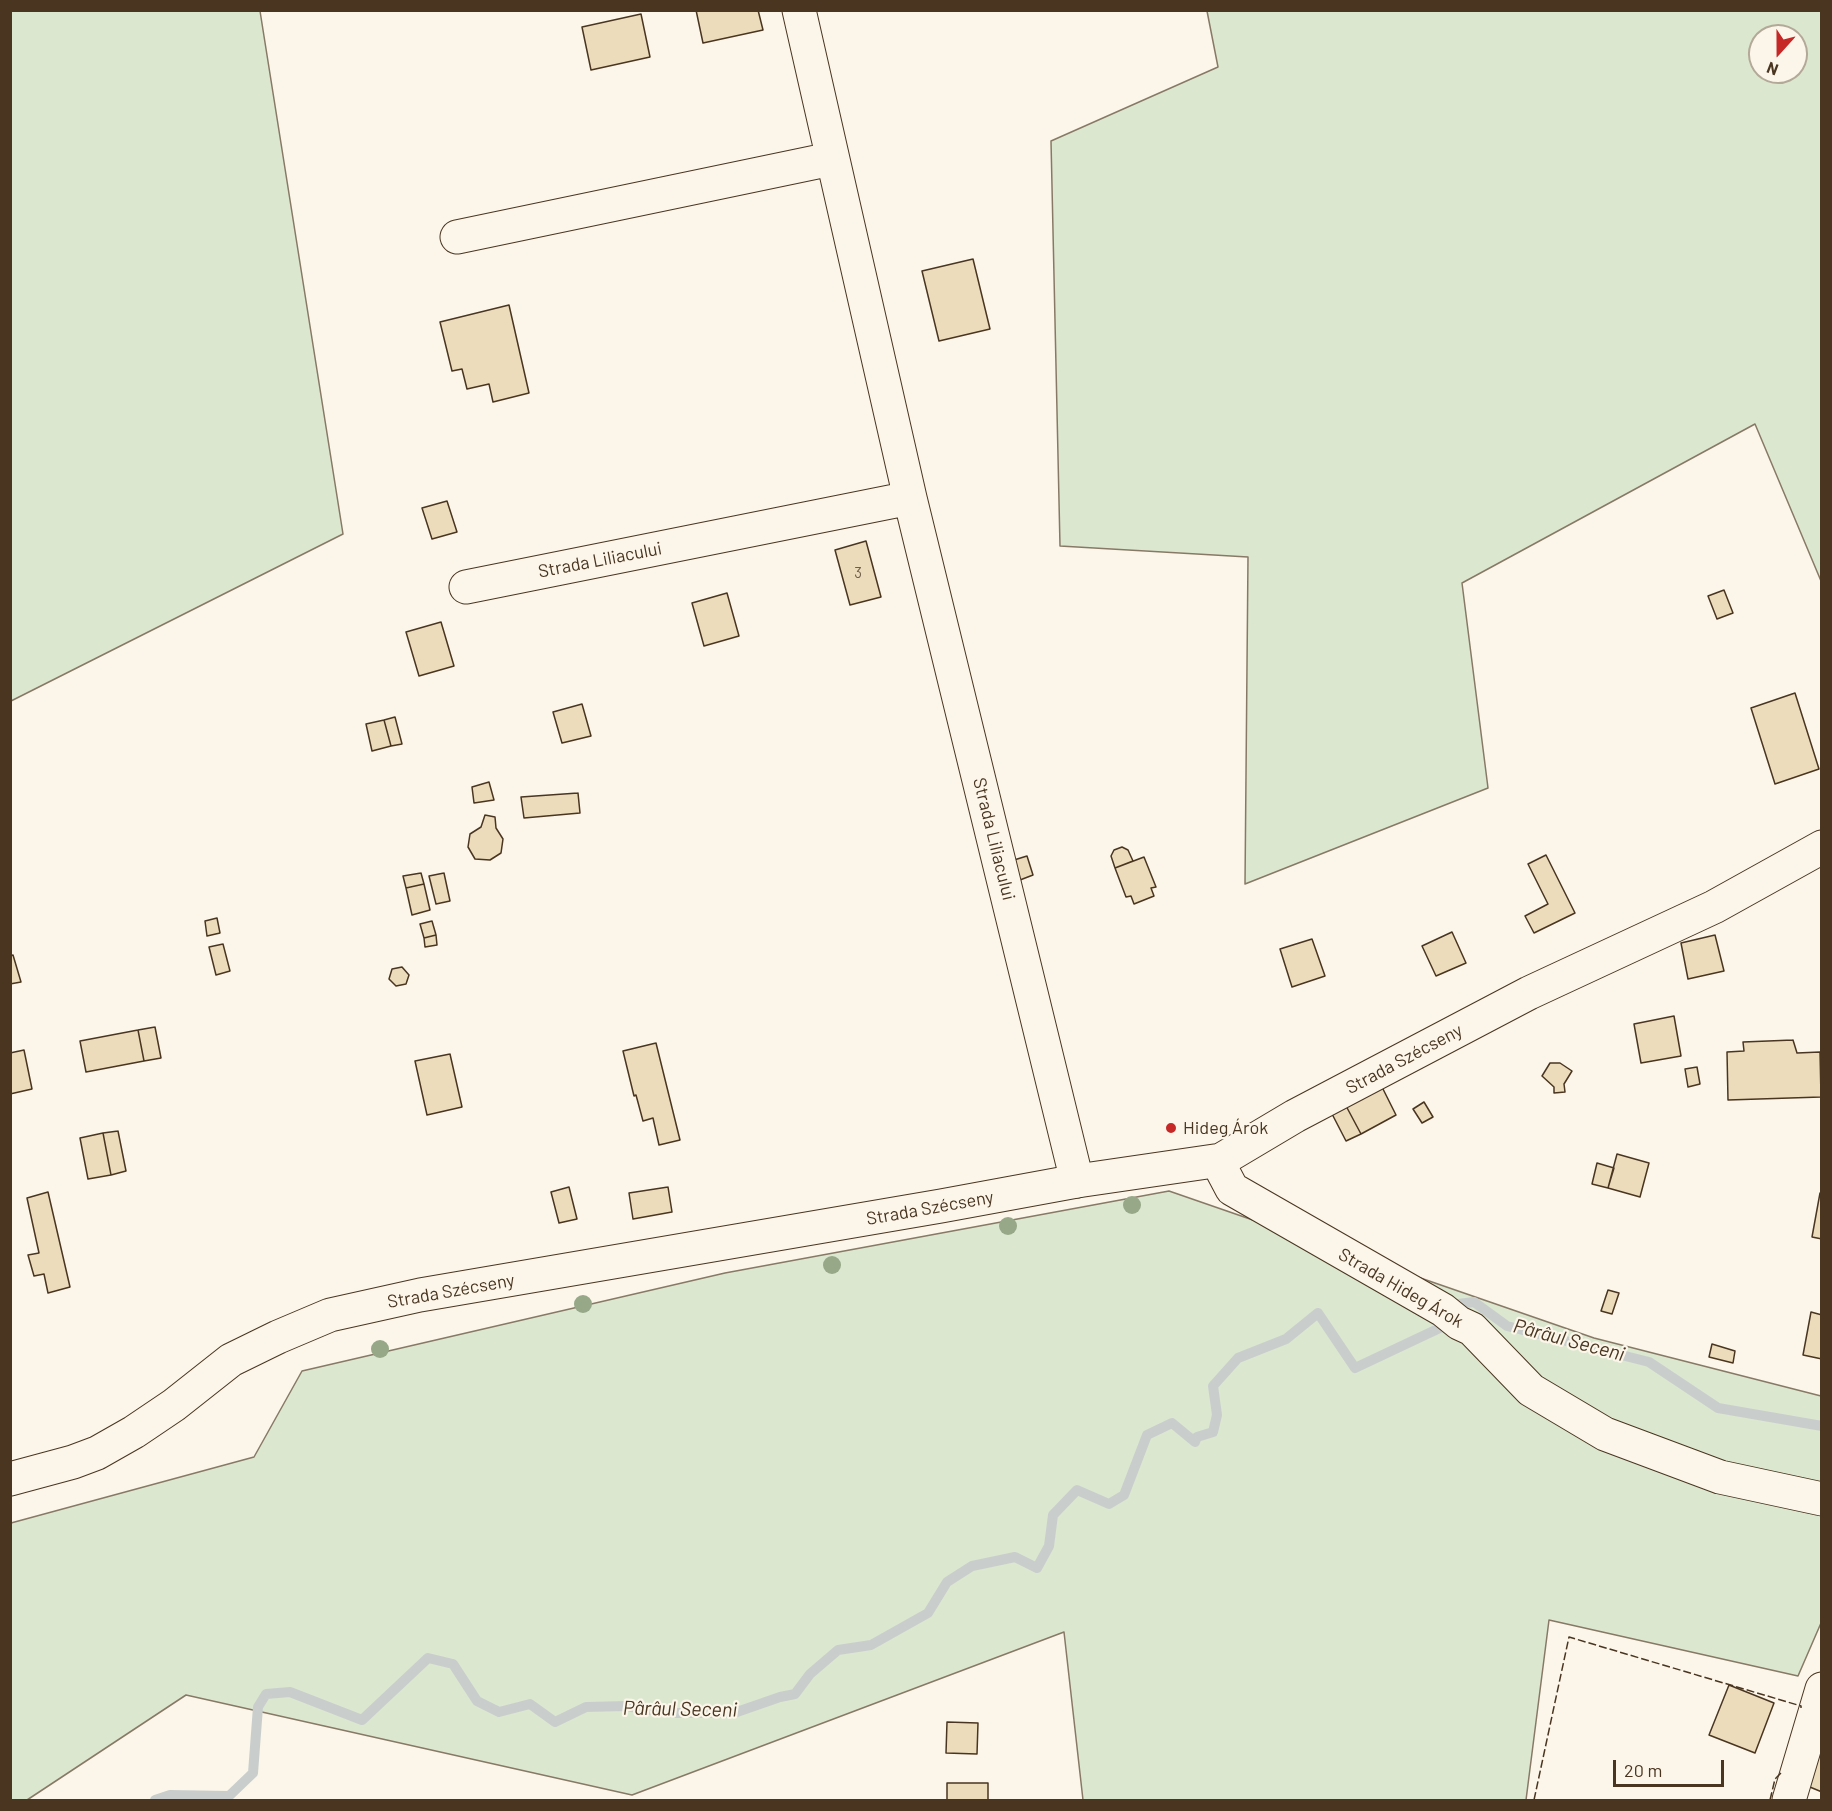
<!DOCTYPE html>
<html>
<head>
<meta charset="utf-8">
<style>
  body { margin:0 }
  #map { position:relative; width:1832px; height:1811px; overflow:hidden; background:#fbf6e9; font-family:Barlow,sans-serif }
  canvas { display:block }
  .frame { position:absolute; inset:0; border:12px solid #4a3520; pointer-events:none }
  .north { position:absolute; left:1748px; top:24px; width:60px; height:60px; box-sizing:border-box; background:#fbf6e9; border:2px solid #b4a999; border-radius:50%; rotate:201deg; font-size:16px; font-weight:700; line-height:24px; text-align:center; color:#4a3520 }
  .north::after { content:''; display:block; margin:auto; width:21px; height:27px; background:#c62828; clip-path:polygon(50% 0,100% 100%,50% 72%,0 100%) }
  .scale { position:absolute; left:1613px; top:1760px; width:111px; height:27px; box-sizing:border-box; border:3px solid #4a3520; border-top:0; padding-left:8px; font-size:18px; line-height:21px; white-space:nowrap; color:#4a3520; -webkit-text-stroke:4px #fbf6e9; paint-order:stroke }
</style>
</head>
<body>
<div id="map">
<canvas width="1832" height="1811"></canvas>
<div class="frame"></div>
<div class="north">N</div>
<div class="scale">20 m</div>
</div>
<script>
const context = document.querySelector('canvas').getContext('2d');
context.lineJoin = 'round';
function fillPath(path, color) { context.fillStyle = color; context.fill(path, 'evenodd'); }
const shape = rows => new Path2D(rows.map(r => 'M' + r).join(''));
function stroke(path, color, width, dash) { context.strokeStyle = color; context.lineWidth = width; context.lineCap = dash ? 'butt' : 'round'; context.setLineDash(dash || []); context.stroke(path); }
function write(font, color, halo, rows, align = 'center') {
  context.font = font + ' Barlow,sans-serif'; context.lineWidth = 4.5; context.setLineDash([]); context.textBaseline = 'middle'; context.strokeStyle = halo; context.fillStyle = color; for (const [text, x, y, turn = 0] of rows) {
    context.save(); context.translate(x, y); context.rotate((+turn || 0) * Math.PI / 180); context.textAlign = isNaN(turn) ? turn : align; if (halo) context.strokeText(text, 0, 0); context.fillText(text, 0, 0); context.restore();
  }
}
const green = shape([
  [11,10,260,11,343,534,11,701,11,10],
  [1207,11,1822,11,1821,581,1755,424,1462,583,1488,788,1245,884,1248,557,1060,546,1051,141,1218,67,1207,11],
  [1760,36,1796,36,1796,72,1760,72,1760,36],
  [1169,1191,1594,1338,1821,1396,1821,1623,1798,1676,1549,1620,1526,1800,1083,1800,1064,1632,632,1795,186,1695,27,1800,11,1800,11,1523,254,1457,302,1371,725,1273,1169,1191]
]);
fillPath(green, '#dce7d0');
stroke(green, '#887966', 1.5);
stroke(shape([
  [155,1800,170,1795,229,1796,253,1773,258,1707,266,1694,290,1692,362,1720,428,1658,453,1664,477,1701,499,1712,530,1704,555,1722,586,1707,625,1706,671,1713,734,1713,780,1697,795,1694,810,1674,838,1650,871,1645,928,1613,947,1582,972,1566,1015,1557,1037,1568,1049,1546,1053,1515,1077,1490,1109,1504,1124,1495,1147,1435,1172,1423,1195,1442,1197,1437,1213,1432,1217,1415,1213,1386,1238,1358,1286,1339,1318,1313,1355,1368,1444,1326,1458,1304,1474,1302,1507,1326,1649,1362,1718,1408,1822,1426]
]), '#c9cecd', 10);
const building = shape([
  [696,10,758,10,763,30,703,43,696,10],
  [641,14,650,57,591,70,582,27,641,14],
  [973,259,990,329,939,341,922,271,973,259],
  [509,305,529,393,493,402,489,384,467,389,462,369,452,371,440,322,509,305],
  [447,501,457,532,432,539,422,508,447,501],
  [866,541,881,597,850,605,835,550,866,541],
  [1724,590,1733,613,1717,619,1708,596,1724,590],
  [727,593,739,636,704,646,692,603,727,593],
  [441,622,454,666,419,676,406,632,441,622],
  [1795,693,1819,769,1775,784,1751,708,1795,693],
  [582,704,591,736,562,743,553,712,582,704],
  [395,717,402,744,391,746,384,720,395,717],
  [384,720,391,746,372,751,366,724,384,720],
  [489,782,494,800,474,803,472,787,489,782],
  [578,793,580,813,524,818,521,797,578,793],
  [485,815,495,817,496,828,503,839,501,853,490,860,475,859,468,847,470,834,481,827,485,815],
  [1122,847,1128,850,1133,861,1115,868,1111,856,1114,850,1122,847],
  [1546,855,1575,913,1534,933,1525,916,1548,904,1528,864,1546,855],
  [1027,856,1033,875,1020,880,1014,860,1027,856],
  [1144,857,1156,887,1151,888,1154,896,1134,904,1131,896,1126,897,1115,868,1144,857],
  [421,873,424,884,406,888,403,876,421,873],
  [444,873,450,901,436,904,429,876,444,873],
  [424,884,430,910,412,915,406,888,424,884],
  [217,918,220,933,207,936,205,921,217,918],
  [432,921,436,935,424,938,420,924,432,921],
  [1452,932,1466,963,1436,976,1422,946,1452,932],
  [436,935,437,945,425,947,424,938,436,935],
  [1715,935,1724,971,1688,979,1681,943,1715,935],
  [1312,939,1325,976,1292,987,1280,949,1312,939],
  [223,944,230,971,216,975,209,947,223,944],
  [13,955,21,982,10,984,10,956,13,955],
  [402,967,409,975,406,984,396,986,389,979,392,969,402,967],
  [1674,1016,1681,1056,1641,1063,1634,1024,1674,1016],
  [155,1027,161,1058,144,1061,138,1030,155,1027],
  [138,1030,144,1061,86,1072,80,1041,138,1030],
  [1793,1040,1797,1053,1820,1052,1821,1097,1728,1100,1727,1052,1744,1051,1743,1042,1793,1040],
  [656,1043,680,1140,659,1145,653,1118,643,1121,636,1095,634,1096,623,1051,656,1043],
  [24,1050,32,1089,10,1094,10,1053,24,1050],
  [450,1054,462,1107,427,1115,415,1061,450,1054],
  [1550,1063,1560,1063,1572,1071,1564,1084,1565,1092,1554,1093,1554,1087,1542,1076,1550,1063],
  [1697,1067,1700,1084,1688,1087,1685,1069,1697,1067],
  [1381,1085,1396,1115,1361,1134,1345,1104,1381,1085],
  [1424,1102,1433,1117,1422,1123,1413,1109,1424,1102],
  [1345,1104,1361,1134,1346,1141,1331,1112,1345,1104],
  [118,1131,126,1171,111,1175,103,1133,118,1131],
  [103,1133,111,1175,88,1179,80,1138,103,1133],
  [1617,1154,1649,1163,1640,1197,1608,1188,1617,1154],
  [1597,1163,1614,1168,1608,1188,1592,1184,1597,1163],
  [569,1187,577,1219,559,1223,551,1192,569,1187],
  [668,1187,672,1212,633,1219,629,1193,668,1187],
  [48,1192,70,1287,48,1293,44,1274,34,1276,28,1255,39,1253,27,1198,48,1192],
  [1820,1193,1822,1193,1822,1239,1812,1237,1820,1193],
  [1608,1290,1619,1293,1612,1314,1601,1311,1608,1290],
  [1811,1312,1822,1315,1822,1359,1803,1355,1811,1312],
  [1712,1344,1735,1351,1733,1363,1709,1357,1712,1344],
  [1729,1685,1774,1703,1755,1753,1709,1735,1729,1685],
  [947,1722,978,1723,977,1754,946,1753,947,1722],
  [1820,1749,1822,1749,1822,1792,1805,1785,1820,1749],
  [947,1783,988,1783,988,1800,947,1800,947,1783]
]);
fillPath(building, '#ecdcbc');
stroke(building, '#4a3520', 1.5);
const minor = shape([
  [799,10,910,498,1077,1181],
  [457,237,831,159],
  [466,587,910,498],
  [1221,1160,1223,1172,1232,1189,1443,1310,1459,1323,1472,1329,1531,1390,1605,1434,1720,1477,1822,1499],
  [1789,1800,1822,1689]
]);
const tertiary = shape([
  [10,1479,73,1462,97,1453,134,1432,174,1405,231,1360,278,1337,330,1315,420,1295,941,1206,1077,1181,1221,1160,1295,1116,1529,993,1714,907,1822,847]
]);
stroke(minor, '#4a3520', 35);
stroke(tertiary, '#4a3520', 35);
stroke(minor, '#fbf6e9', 33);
stroke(tertiary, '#fbf6e9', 33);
stroke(shape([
  [1534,1800,1569,1637,1801,1706,1801,1708],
  [1770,1800,1775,1779,1783,1771]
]), '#4a3520', 1.5, [8, 3]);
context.fillStyle = '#96a887';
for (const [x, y] of [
  [1132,1205],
  [1008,1226],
  [832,1265],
  [583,1304],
  [380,1349]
]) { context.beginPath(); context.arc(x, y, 9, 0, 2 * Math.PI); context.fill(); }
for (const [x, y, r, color] of [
  [1171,1128,6,"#c62828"]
]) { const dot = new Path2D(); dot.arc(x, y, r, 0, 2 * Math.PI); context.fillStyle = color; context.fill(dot); stroke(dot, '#fbf6e9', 2); }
write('15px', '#725f47', null, [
  ["3",858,573]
]);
write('18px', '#4a3520', '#fbf6e9', [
  ["Strada Liliacului",600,560,-11],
  ["Strada Liliacului",994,839,76],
  ["Strada Szécseny",1404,1059,-28],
  ["Strada Szécseny",930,1208,-10],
  ["Strada Hideg Árok",1401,1288,30],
  ["Strada Szécseny",451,1291,-10]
]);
write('18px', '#4a3520', '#fbf6e9', [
  ["Hideg Árok",1183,1128]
], 'left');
write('italic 20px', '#4a3520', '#fbf6e9', [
  ["Pârâul Seceni",1569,1340,15],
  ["Pârâul Seceni",680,1709,1]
]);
</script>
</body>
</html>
